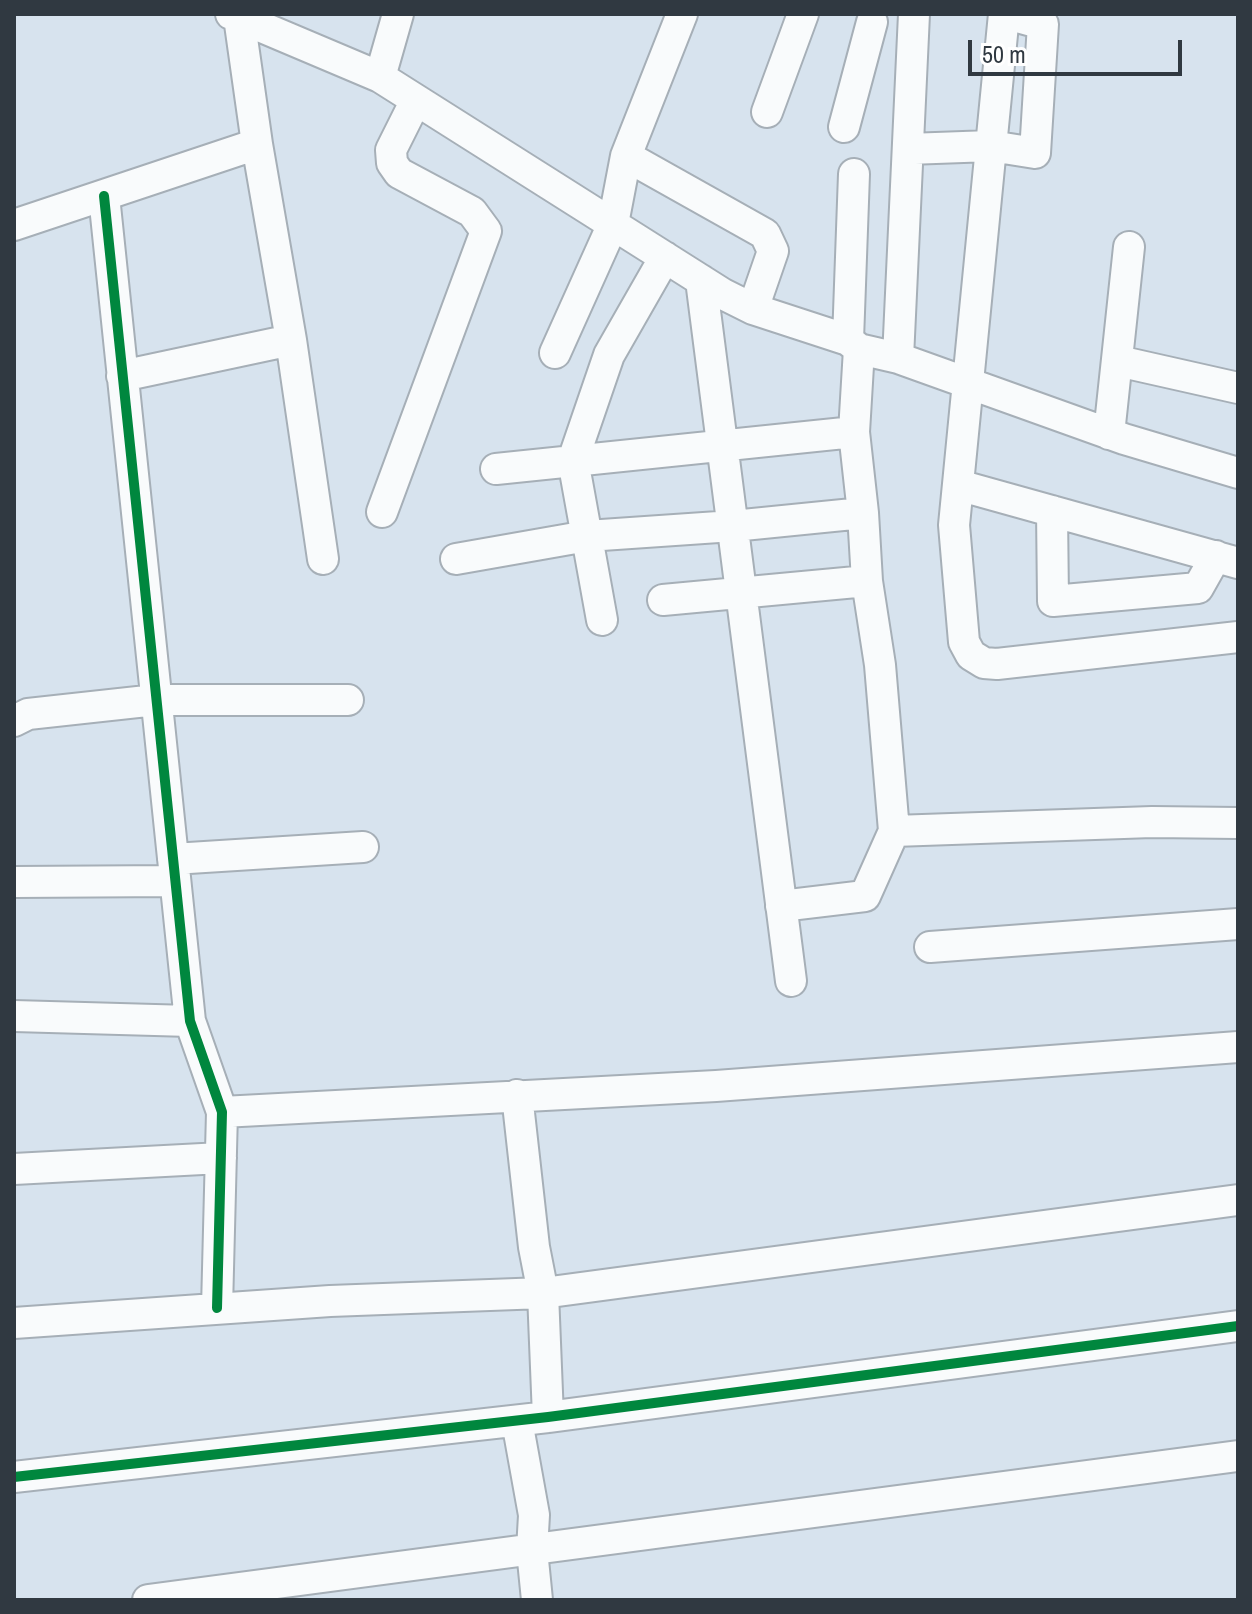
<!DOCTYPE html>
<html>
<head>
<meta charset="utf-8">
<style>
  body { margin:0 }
  #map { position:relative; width:1252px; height:1614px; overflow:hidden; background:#d7e3ee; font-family:"Archivo Narrow",sans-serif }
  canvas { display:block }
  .frame { position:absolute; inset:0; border:16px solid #303941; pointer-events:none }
  .scale { position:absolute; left:968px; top:40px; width:214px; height:36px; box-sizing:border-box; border:4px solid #303941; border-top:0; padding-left:10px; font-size:24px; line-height:28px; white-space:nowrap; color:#303941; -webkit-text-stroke:6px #fff; paint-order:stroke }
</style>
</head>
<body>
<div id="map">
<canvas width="1252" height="1614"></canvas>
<div class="frame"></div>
<div class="scale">50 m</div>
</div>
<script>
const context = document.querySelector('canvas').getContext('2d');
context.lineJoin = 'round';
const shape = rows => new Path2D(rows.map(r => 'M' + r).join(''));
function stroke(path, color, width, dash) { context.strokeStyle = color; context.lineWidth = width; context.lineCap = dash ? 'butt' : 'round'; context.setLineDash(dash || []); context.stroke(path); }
const minor = shape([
  [231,14,380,77,723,294,753,309,848,340,859,349,898,358,1124,439,1238,473],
  [1004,14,954,525,964,642,971,655,984,663,997,664,1238,637],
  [380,77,398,14],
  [767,112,803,14],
  [844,127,872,22],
  [257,144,291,340,323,559],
  [908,149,991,146,1035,153,1043,24,1007,14],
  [626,156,765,234,773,251,753,309],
  [104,196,190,1021,222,1112,217,1308],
  [14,225,257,144,239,17],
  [701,280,791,981],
  [848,340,854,174],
  [555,353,613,224,626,156,682,14],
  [898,358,914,14],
  [1118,361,1238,388],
  [122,376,291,340],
  [1109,434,1129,247],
  [496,469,854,432],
  [958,485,1238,563],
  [1052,511,1053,601,1198,588,1216,556],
  [382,512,486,231,472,212,399,173,392,163,391,150,416,100],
  [456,559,587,536,733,526,863,513],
  [663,600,867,581],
  [602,620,573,460,609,355,665,257],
  [14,721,28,714,156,700,348,700],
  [894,831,1152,822,1238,823],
  [173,859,363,847],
  [14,882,175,881],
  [781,906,865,896,894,831,880,665,867,581,863,513,854,432,859,349],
  [930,947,1238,924],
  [14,1016,190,1021],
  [517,1095,534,1247,543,1293,548,1417],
  [222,1112,716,1086,1238,1047],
  [14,1169,221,1158],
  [14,1323,330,1301,543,1293,1238,1200],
  [517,1421,534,1515,532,1550,537,1600],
  [14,1477,548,1417,1238,1326],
  [148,1600,1238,1456]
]);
stroke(minor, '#a6afb7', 34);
stroke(minor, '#f9fbfc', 30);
stroke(shape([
  [104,196,190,1021,222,1112,217,1308],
  [14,1477,548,1417,1238,1326]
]), '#00873e', 10);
</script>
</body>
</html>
